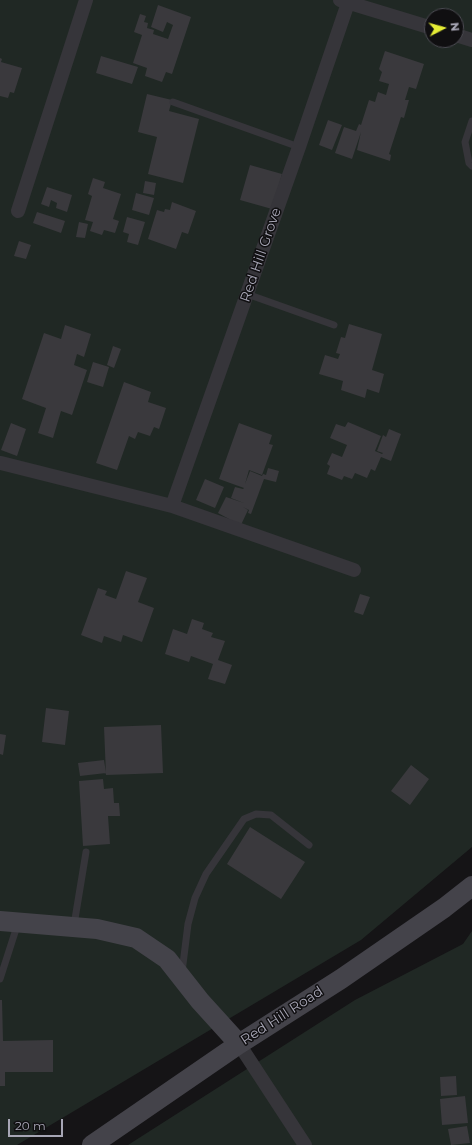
<!DOCTYPE html>
<html>
<head>
<meta charset="utf-8">
<style>
  body { margin:0 }
  #map { position:relative; width:472px; height:1145px; overflow:hidden; background:#151416; font-family:Montserrat,sans-serif }
  canvas { display:block }
  .north { position:absolute; left:424px; top:8px; width:40px; height:40px; box-sizing:border-box; background:#100f11; border:1px solid #4c4b53; border-radius:50%; rotate:84deg; font-size:11px; font-weight:700; line-height:16px; text-align:center; color:#a7a6b5 }
  .north::after { content:''; display:block; margin:auto; width:14px; height:18px; background:#e5ec35; clip-path:polygon(50% 0,100% 100%,50% 72%,0 100%) }
  .scale { position:absolute; left:8px; top:1119px; width:55px; height:18px; box-sizing:border-box; border:2px solid #a7a6b5; border-top:0; padding-left:5px; font-size:12px; line-height:14px; white-space:nowrap; color:#a7a6b5; -webkit-text-stroke:3px #100f11; paint-order:stroke }
</style>
</head>
<body>
<div id="map">
<canvas width="472" height="1145"></canvas>
<div class="north">N</div>
<div class="scale">20 m</div>
</div>
<script>
const context = document.querySelector('canvas').getContext('2d');
context.lineJoin = 'round';
function fillPath(path, color) { context.fillStyle = color; context.fill(path, 'evenodd'); }
const shape = rows => new Path2D(rows.map(r => 'M' + r).join(''));
function stroke(path, color, width, dash) { context.strokeStyle = color; context.lineWidth = width; context.lineCap = dash ? 'butt' : 'round'; context.setLineDash(dash || []); context.stroke(path); }
function write(font, color, halo, rows, align = 'center') {
  context.font = font + ' Montserrat,sans-serif'; context.lineWidth = 3; context.setLineDash([]); context.textBaseline = 'middle'; context.strokeStyle = halo; context.fillStyle = color; for (const [text, x, y, turn = 0] of rows) {
    context.save(); context.translate(x, y); context.rotate((+turn || 0) * Math.PI / 180); context.textAlign = isNaN(turn) ? turn : align; if (halo) context.strokeText(text, 0, 0); context.fillText(text, 0, 0); context.restore();
  }
}
fillPath(shape([
  [0,0,472,0,472,847,361,940,17,1145,0,1145],
  [432,16,456,16,456,40,432,40],
  [472,931,472,1145,128,1145,355,1000,463,944]
]), '#202824');
fillPath(shape([
  [158,5,191,17,172,74,166,72,162,82,145,76,147,68,133,63,142,35,134,32,140,14,146,16,144,22,148,23,147,28,154,30,153,34,168,39,173,25,167,22,163,32,151,27],
  [385,51,424,64,416,89,409,87,405,100,409,100,404,118,401,117,389,154,391,155,390,161,357,150,361,132,352,159,335,153,344,127,356,131,359,124,361,125,369,100,375,102,378,92,386,95,389,84,379,81,382,72,379,69],
  [101,56,138,67,132,84,96,73],
  [0,58,2,59,1,62,22,68,14,93,10,92,8,98,0,96],
  [147,94,172,100,169,111,199,119,183,183,148,174,157,137,138,132],
  [328,120,342,125,332,150,319,145],
  [250,165,282,174,272,209,240,200],
  [93,178,105,182,103,188,121,194,113,219,119,221,115,233,104,230,102,235,90,231,93,222,85,220,92,196,88,194],
  [145,181,156,183,154,195,143,193],
  [47,187,72,195,67,212,56,208,57,203,51,200,49,207,41,204],
  [136,193,154,198,149,215,132,210],
  [172,202,196,211,188,234,182,232,176,249,148,239,157,210,164,212,165,209,170,210],
  [37,212,65,221,61,233,33,223],
  [127,217,145,222,138,245,127,242,129,234,123,232],
  [79,222,88,224,85,238,76,237],
  [19,241,31,245,26,259,14,256],
  [349,324,382,334,372,370,384,374,379,393,367,389,365,398,341,390,343,381,319,374,325,355,338,359,340,354,336,353,341,337,345,338],
  [65,325,91,334,84,357,77,354,74,365,87,370,72,415,61,411,53,438,38,433,46,408,22,399,44,333,61,339],
  [113,346,121,349,114,368,107,365],
  [93,362,109,367,103,387,87,382],
  [124,382,151,392,148,402,166,408,159,429,154,427,150,436,138,432,135,439,129,436,117,470,96,463],
  [348,422,381,436,375,451,382,454,383,453,377,451,383,435,386,437,389,429,401,434,391,461,381,457,375,471,371,469,367,478,355,473,352,479,344,476,342,480,327,474,330,466,327,464,332,453,342,457,347,445,330,438,336,424,345,427],
  [11,423,26,429,17,456,1,450],
  [239,423,272,435,269,444,273,445,262,475,249,470,245,484,250,471,262,476,263,474,266,475,268,468,279,471,276,482,264,479,251,514,248,513,249,510,243,507,248,510,240,527,228,522,229,519,218,513,226,497,244,503,231,498,235,487,243,489,244,488,219,479],
  [205,479,224,487,215,508,196,500],
  [126,571,147,578,138,602,154,608,142,642,123,635,121,642,104,636,102,643,81,635,98,588,107,591,105,595,116,599],
  [360,594,370,597,363,615,354,612],
  [192,619,204,623,202,629,213,633,211,637,225,641,218,660,232,665,225,684,208,679,213,664,191,656,189,662,165,654,173,629,187,634],
  [46,708,69,711,65,745,42,742],
  [161,725,163,773,106,775,104,727],
  [0,734,6,735,3,755,0,754],
  [104,760,106,773,80,776,78,763],
  [411,765,429,779,410,805,391,791],
  [103,779,104,789,113,788,114,803,119,803,120,816,108,816,110,844,83,846,79,781],
  [250,827,305,862,281,899,227,864],
  [0,1000,2,1000,3,1041,53,1040,53,1072,5,1072,5,1086,0,1086],
  [456,1076,457,1095,441,1096,440,1077],
  [465,1096,468,1123,442,1125,440,1099],
  [467,1126,470,1143,451,1145,448,1129]
]), '#3a393d');
stroke(shape([
  [173,102,299,147],
  [472,121,465,142,469,163,472,166],
  [247,294,334,325],
  [74,925,86,852],
  [182,972,188,924,195,898,206,874,244,819,256,814,271,815,309,845],
  [0,979,18,923]
]), '#36353a', 7);
stroke(shape([
  [340,0,432,28],
  [456,35,472,40],
  [18,211,86,0],
  [1,463,172,506,354,570],
  [172,506,299,147,348,3],
  [239,1044,305,1145]
]), '#36353a', 14);
stroke(shape([
  [0,921,97,929,136,938,167,959,200,1001,239,1044],
  [92,1145,239,1044,341,979,444,908,472,886]
]), '#44434a', 20);
write('14px', '#a7a6b5', '#100f11', [
  ["Red Hill Grove",261,255,-71],
  ["Red Hill Road",282,1016,-33]
]);
</script>
</body>
</html>
